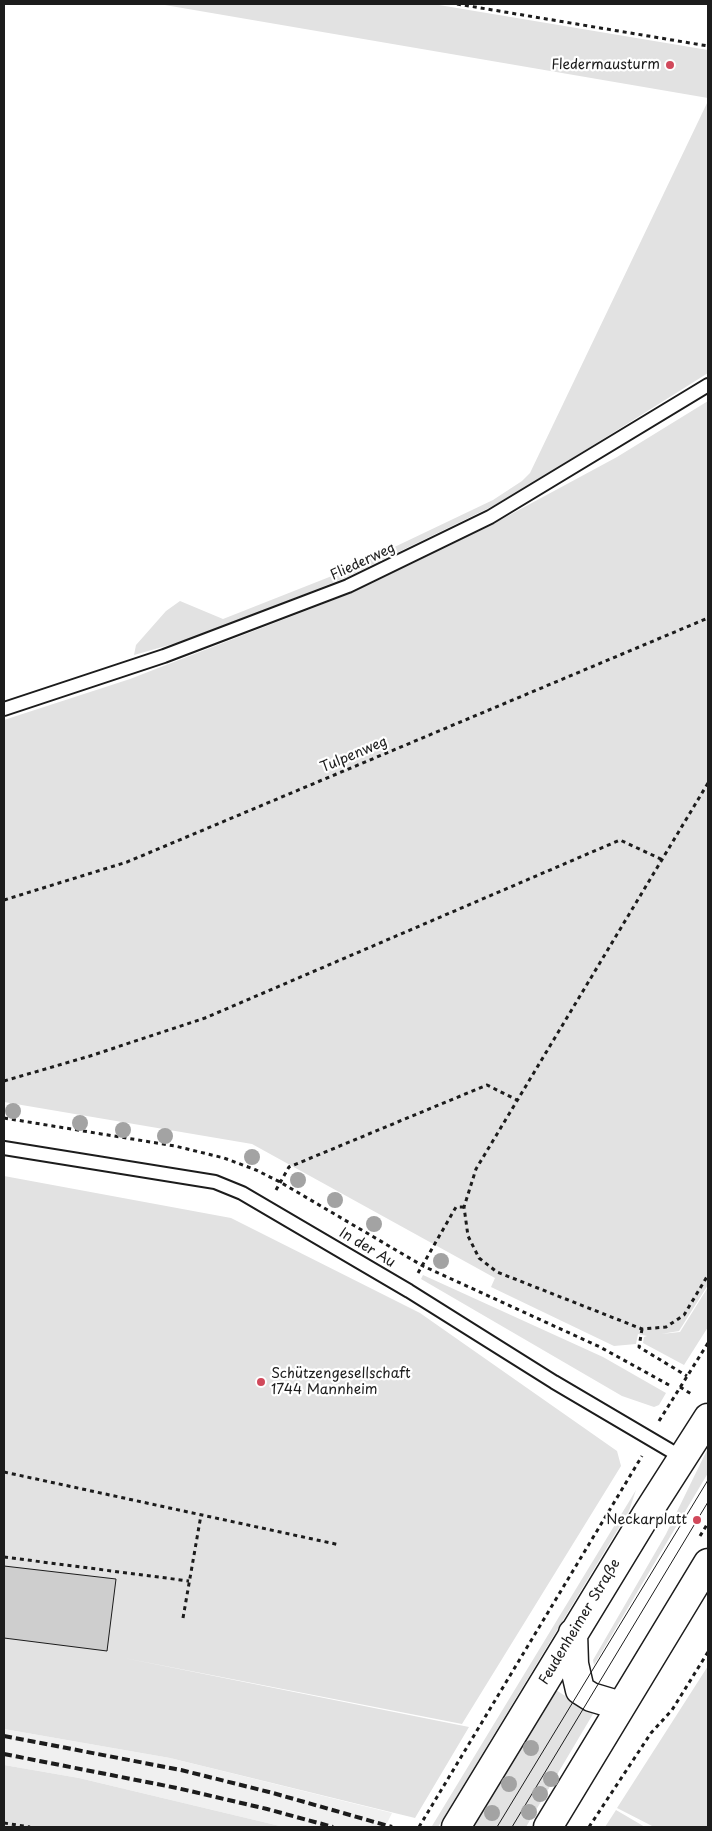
<!DOCTYPE html>
<html>
<head>
<meta charset="utf-8">
<style>
  body { margin:0 }
  #map { position:relative; width:712px; height:1831px; overflow:hidden; background:#fff; font-family:"Playpen Sans",sans-serif }
  canvas { display:block }
  .frame { position:absolute; inset:0; border:5px solid #1c1c1c; pointer-events:none }
</style>
</head>
<body>
<div id="map">
<canvas width="712" height="1831"></canvas>
<div class="frame"></div>
</div>
<script>
const context = document.querySelector('canvas').getContext('2d');
context.lineJoin = 'round';
function fillPath(path, color) { context.fillStyle = color; context.fill(path, 'evenodd'); }
const shape = rows => new Path2D(rows.map(r => 'M' + r).join(''));
function stroke(path, color, width, dash) { context.strokeStyle = color; context.lineWidth = width; context.lineCap = dash ? 'butt' : 'round'; context.setLineDash(dash || []); context.stroke(path); }
function write(font, color, halo, rows, align = 'center') {
  context.font = font + ' "Playpen Sans",sans-serif'; context.lineWidth = 4.5; context.setLineDash([]); context.textBaseline = 'middle'; context.strokeStyle = halo; context.fillStyle = color; for (const [text, x, y, turn = 0] of rows) {
    context.save(); context.translate(x, y); context.rotate((+turn || 0) * Math.PI / 180); context.textAlign = isNaN(turn) ? turn : align; if (halo) context.strokeText(text, 0, 0); context.fillText(text, 0, 0); context.restore();
  }
}
fillPath(shape([
  [4,1729,170,1758,392,1813,385,1827,284,1827,79,1778,4,1765]
]), '#f0f0f0');
fillPath(shape([
  [159,4,433,4,708,50,708,98],
  [708,101,708,373,541,478,493,506,345,578,194,638,134,655,136,645,166,611,180,601,223,619,342,572,493,500,522,481,530,473],
  [708,401,708,1285,679,1331,661,1334,680,1332,708,1287,708,1327,684,1365,643,1343,644,1337,647,1336,638,1334,636,1344,614,1346,491,1287,495,1278,252,1144,4,1102,4,720,130,679,349,594,491,525,617,457],
  [4,1176,231,1218,420,1313,617,1451,621,1466,462,1724,119,1657,469,1727,415,1818,170,1758,4,1729],
  [423,1275,603,1357,666,1393,659,1405,654,1407,622,1396,421,1279],
  [708,1448,708,1473,594,1665,593,1660,666,1534],
  [636,1490,629,1511,438,1827,432,1826],
  [708,1666,708,1827,654,1827,617,1808],
  [556,1690,593,1714,526,1827,473,1827],
  [4,1765,79,1778,284,1827,4,1827],
  [616,1810,645,1827,605,1827]
]), '#e2e2e2');
const building = shape([
  [4,1566,116,1579,107,1651,4,1638,4,1566]
]);
fillPath(building, '#cecece');
stroke(building, '#1c1c1c', 1);
const lane = shape([
  [4,709,164,656,348,586,490,517,708,385],
  [4,1148,215,1182,242,1193,409,1291,554,1382,683,1458]
]);
const secondary = shape([
  [573,1633,574,1664,580,1690,591,1697,621,1706],
  [456,1827,646,1515,708,1418],
  [548,1827,708,1563]
]);
stroke(lane, '#1c1c1c', 16);
stroke(secondary, '#1c1c1c', 31);
stroke(shape([
  [457,4,708,46],
  [708,783,476,1169,464,1207,468,1236,479,1258,497,1272,642,1329,666,1327,684,1315,708,1275],
  [4,900,127,862,708,618],
  [4,1081,90,1056,205,1018,620,840,663,860],
  [4,1118,175,1146,224,1158,256,1170,280,1182,423,1266,600,1347,669,1385],
  [276,1190,289,1167,487,1085,517,1100],
  [418,1273,456,1207,464,1207],
  [642,1329,639,1347,687,1376],
  [680,1387,693,1395],
  [659,1421,708,1343],
  [4,1472,340,1545],
  [700,1536,708,1523],
  [4,1557,189,1581],
  [183,1618,201,1515],
  [4,1823,30,1827],
  [419,1827,642,1456],
  [589,1827,651,1733,672,1710,708,1652]
]), '#1c1c1c', 3, [4, 4]);
stroke(lane, '#fff', 12);
stroke(secondary, '#fff', 28);
stroke(shape([
  [497,1827,708,1480],
  [512,1827,708,1502]
]), '#1c1c1c', 1);
stroke(shape([
  [4,1736,181,1770,273,1793,392,1827],
  [4,1754,177,1788,267,1809,333,1827]
]), '#1c1c1c', 4, [8, 4]);
context.fillStyle = '#a3a3a3';
for (const [x, y] of [
  [13,1111],
  [80,1123],
  [123,1130],
  [165,1136],
  [252,1157],
  [298,1180],
  [335,1200],
  [374,1224],
  [441,1261],
  [531,1748],
  [551,1779],
  [509,1784],
  [540,1794],
  [529,1812],
  [492,1813]
]) { context.beginPath(); context.arc(x, y, 8, 0, 2 * Math.PI); context.fill(); }
for (const [x, y, r, color] of [
  [670,65,5,"#d1495b"],
  [261,1382,5,"#d1495b"],
  [697,1520,5,"#d1495b"]
]) { const dot = new Path2D(); dot.arc(x, y, r, 0, 2 * Math.PI); context.fillStyle = color; context.fill(dot); stroke(dot, '#fff', 2); }
write('14px', '#1c1c1c', '#fff', [
  ["Fledermausturm",660,65],
  ["Schützengesellschaft",271,1374,"left"],
  ["1744 Mannheim",271,1390,"left"],
  ["Neckarplatt",687,1520]
], 'right');
write('14px', '#1c1c1c', '#fff', [
  ["Fliederweg",363,562,-25],
  ["Tulpenweg",354,755,-23],
  ["In der Au",367,1248,31],
  ["Feudenheimer Straße",580,1622,-59]
]);
</script>
</body>
</html>
